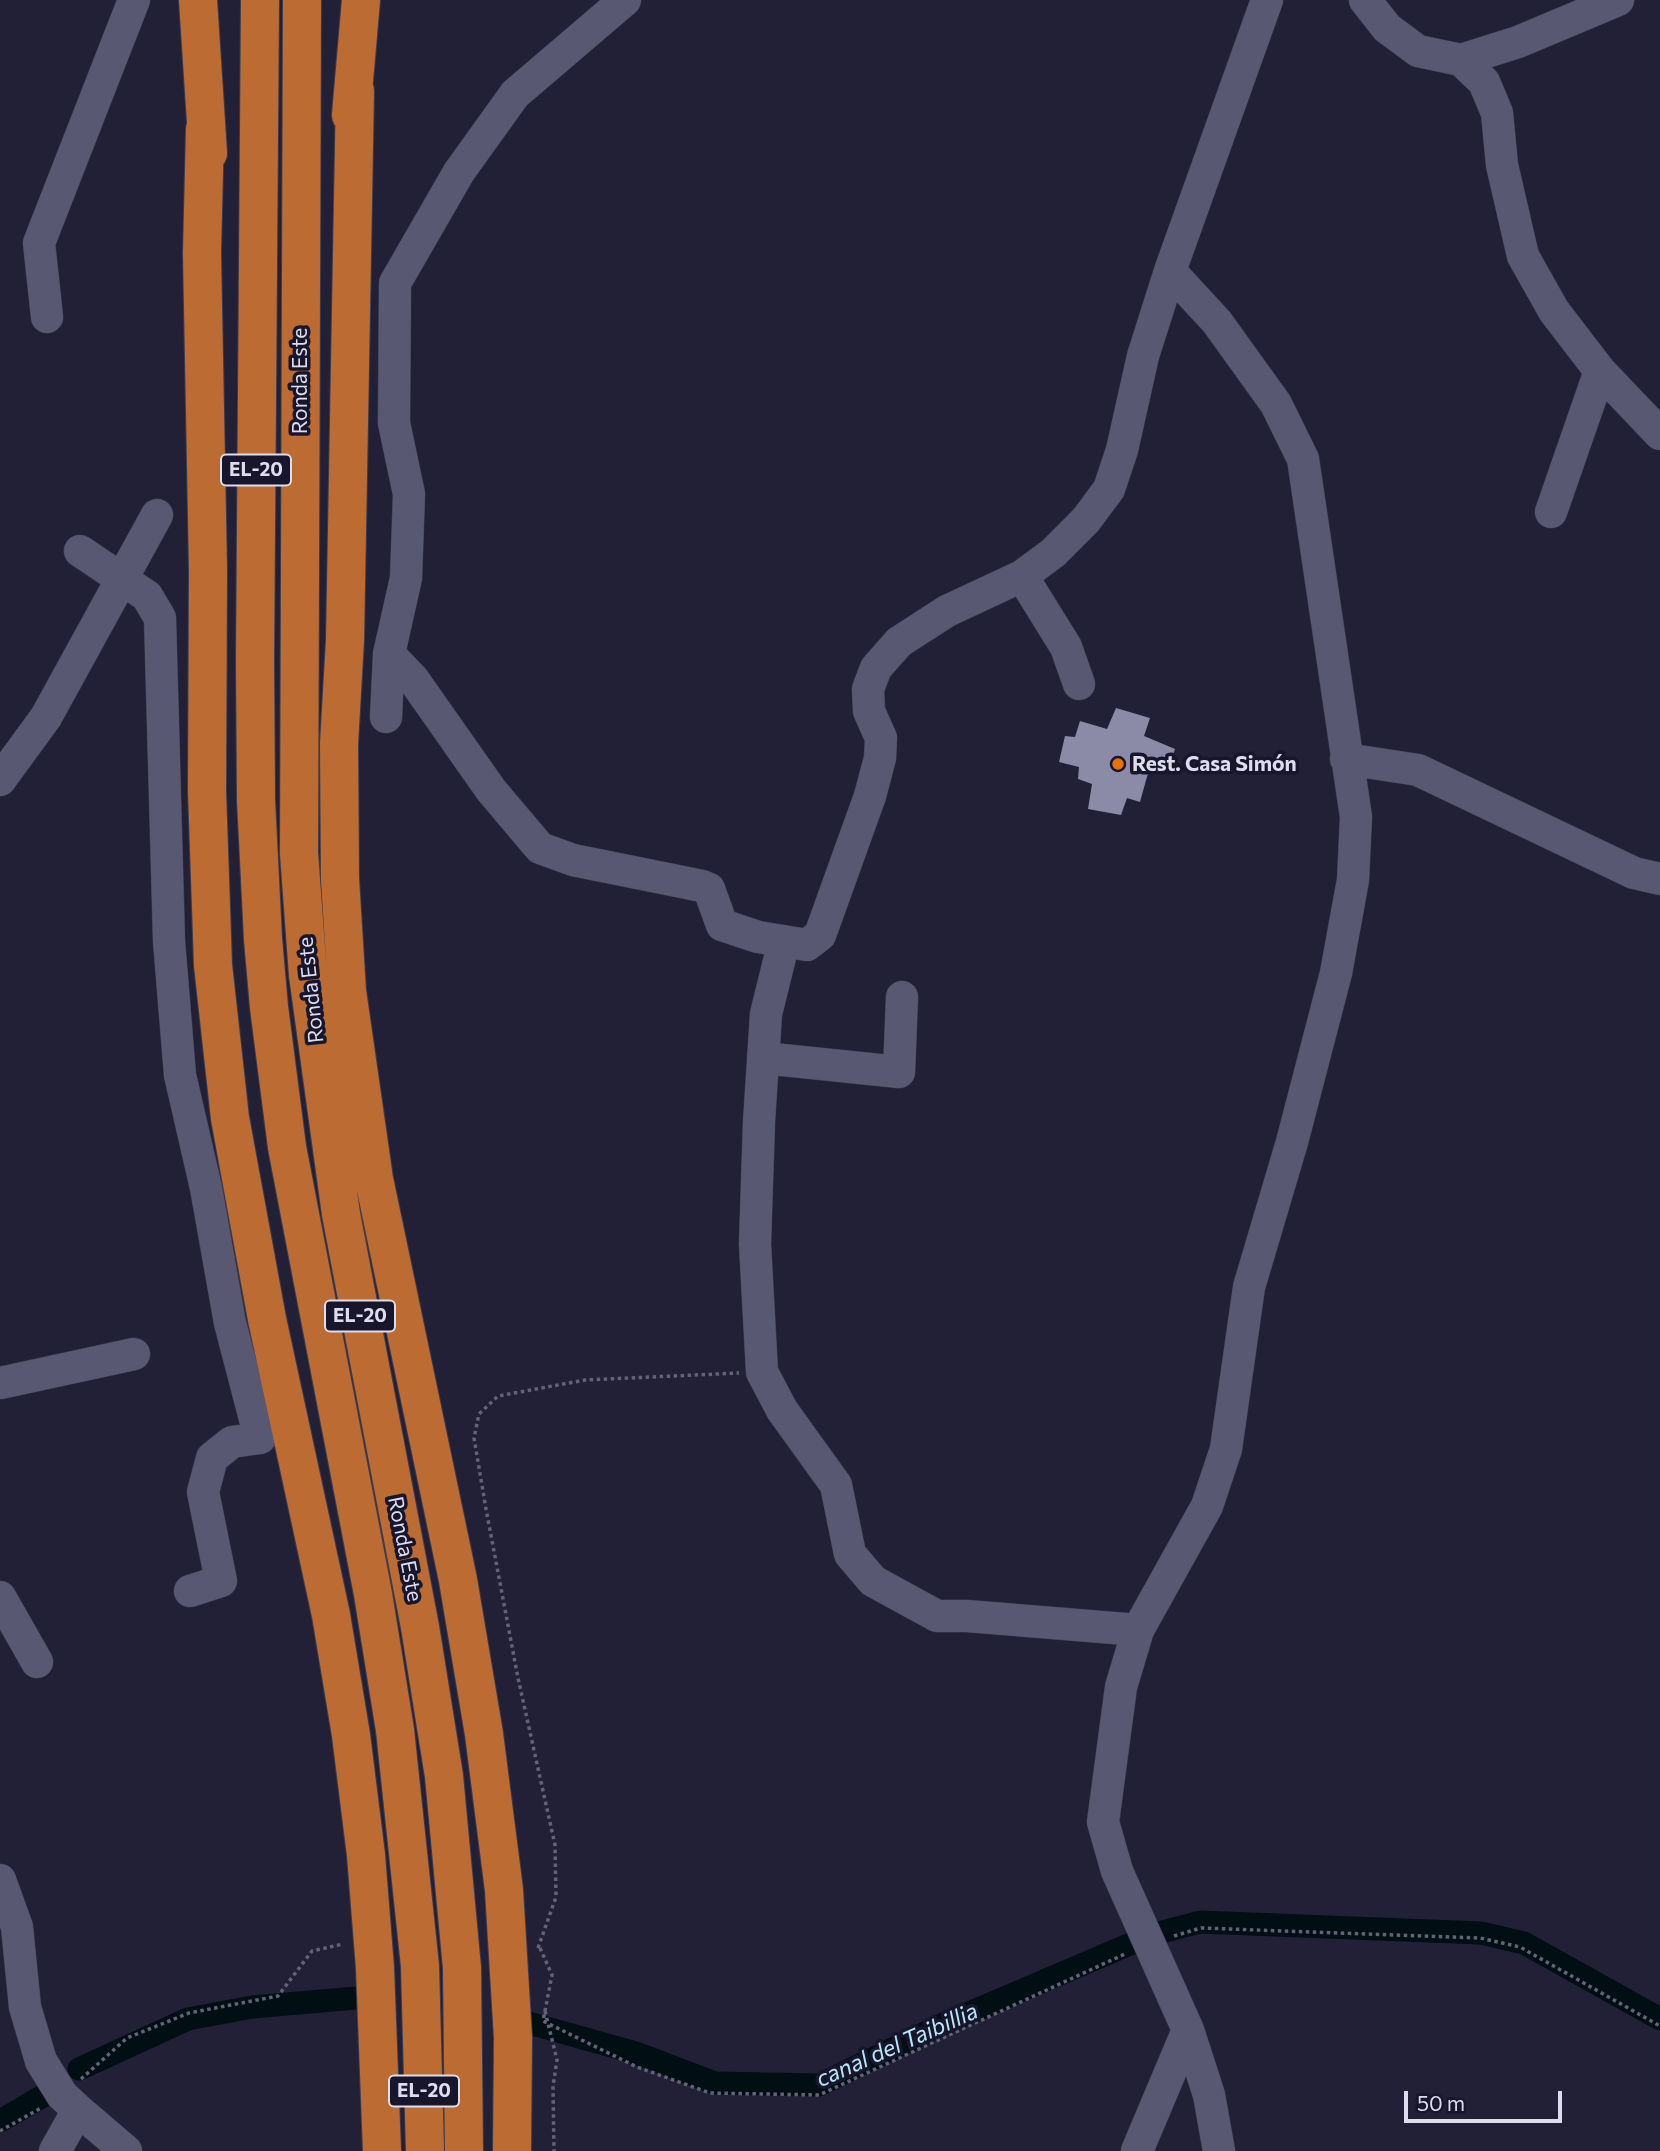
<!DOCTYPE html>
<html>
<head>
<meta charset="utf-8">
<style>
  body { margin:0 }
  #map { position:relative; width:1660px; height:2151px; overflow:hidden; background:#212036; font-family:Commissioner,sans-serif }
  canvas { display:block }
  .scale { position:absolute; left:1404px; top:2091px; width:158px; height:32px; box-sizing:border-box; border:4px solid #dddded; border-top:0; padding-left:9px; font-size:21px; line-height:24px; white-space:nowrap; color:#dddded; -webkit-text-stroke:5px #18162c; paint-order:stroke }
</style>
</head>
<body>
<div id="map">
<canvas width="1660" height="2151"></canvas>
<div class="scale">50 m</div>
</div>
<script>
const context = document.querySelector('canvas').getContext('2d');
context.lineJoin = 'round';
const shape = rows => new Path2D(rows.map(r => 'M' + r).join(''));
function stroke(path, color, width, dash) { context.strokeStyle = color; context.lineWidth = width; context.lineCap = dash ? 'butt' : 'round'; context.setLineDash(dash || []); context.stroke(path); }
function fillPath(path, color) { context.fillStyle = color; context.fill(path, 'evenodd'); }
function write(font, color, halo, rows, align = 'center') {
  context.font = font + ' Commissioner,sans-serif'; context.lineWidth = 7; context.setLineDash([]); context.textBaseline = 'middle'; context.strokeStyle = halo; context.fillStyle = color; for (const [text, x, y, turn = 0] of rows) {
    context.save(); context.translate(x, y); context.rotate((+turn || 0) * Math.PI / 180); context.textAlign = isNaN(turn) ? turn : align; if (halo) context.strokeText(text, 0, 0); context.fillText(text, 0, 0); context.restore();
  }
}
stroke(shape([
  [1158,1933,1200,1922,1481,1933,1524,1943,1660,2019],
  [529,2023,636,2053,715,2083,819,2085,941,2025,1135,1942],
  [79,2069,188,2019,252,2007,356,1998],
  [0,2121,43,2096]
]), '#010e13', 23);
fillPath(shape([
  [1116,708,1150,718,1144,736,1175,749,1168,771,1150,766,1140,802,1127,798,1121,815,1088,809,1092,784,1078,779,1079,767,1059,762,1065,736,1075,737,1080,721,1107,729]
]), '#8b8ba8');
const minor = shape([
  [1365,0,1387,28,1418,51,1461,60,1518,42,1618,0],
  [1461,60,1484,82,1497,113,1502,165,1523,256,1554,311,1600,371,1660,434],
  [47,317,39,243,134,0],
  [1551,512,1600,371],
  [80,551,147,596,160,618,169,941,180,1075,206,1188,230,1323,260,1438,232,1442,212,1458,203,1492,221,1581,190,1591],
  [1022,576,1066,647,1079,684],
  [389,654,413,679,491,790,540,848,573,860,702,886,709,889,722,925,758,937,807,945,820,935,870,796,880,758,881,738,869,711,868,689,876,668,899,642,947,611,1022,576,1053,553,1086,520,1109,489,1122,450,1143,356,1170,271],
  [386,717,389,654,406,578,409,494,394,423,395,283,459,172,515,94,625,0],
  [1346,759,1418,770,1634,873,1660,879],
  [0,780,46,717,157,515],
  [784,941,766,1014,759,1122,755,1244,762,1372,782,1410,836,1485,850,1554,873,1581,937,1616,967,1616,1138,1630],
  [763,1058,899,1072,902,997],
  [0,1383,134,1354],
  [0,1597,37,1662],
  [0,1880,17,1927,25,2007,41,2061,62,2095,78,2110,55,2151],
  [78,2110,126,2151],
  [1137,2151,1188,2030],
  [1219,2151,1209,2095,1188,2030,1117,1871,1103,1822,1121,1687,1138,1630,1207,1506,1226,1449,1249,1287,1292,1142,1336,973,1353,880,1356,817,1303,459,1276,404,1217,322,1170,271,1267,0]
]);
const highway = shape([
  [198,0,208,153],
  [260,0,255,660,256,800,263,939,269,1007,287,1147,373,1594,395,1730,420,1966,425,2151],
  [302,0,299,853,308,975,341,1214,420,1627,444,1776,462,1968,464,2151],
  [355,91,345,640,339,744,340,879,347,991,374,1179,458,1580,484,1734,504,1890,513,2038,512,2151],
  [351,115,361,0],
  [205,129,202,253,208,570,207,791,213,965,230,1118,267,1319,331,1615,351,1735,366,1855,375,1968,382,2151]
]);
stroke(minor, '#3d3c4f', 33);
stroke(highway, '#3d3c4f', 40);
stroke(shape([
  [1174,1936,1201,1928,1480,1938,1520,1947,1660,2026],
  [538,1948,556,1897,555,1845,518,1678,486,1509,474,1438,479,1414,498,1396,585,1380,739,1373],
  [540,1948,552,1975,543,2021,637,2067,710,2093,819,2095,1127,1953],
  [545,2011,557,2060,553,2086,554,2151],
  [81,2079,127,2038,189,2013,278,1996,312,1951,343,1944],
  [0,2131,41,2108]
]), '#636377', 3.5, [3.5, 3.5]);
stroke(minor, '#585872', 32);
stroke(highway, '#bc6c32', 38);
for (const [x, y, r, color] of [
  [1118,764,7,"#e8710a"]
]) { const dot = new Path2D(); dot.arc(x, y, r, 0, 2 * Math.PI); context.fillStyle = color; context.fill(dot); stroke(dot, '#18162c', 2.5); }
for (const [x, y, w] of [
  [256,470,70],
  [360,1316,70],
  [424,2091,70]
]) { const box = new Path2D(); box.roundRect(x - w / 2, y - 15.5, w, 31, 5); context.fillStyle = '#18162c'; context.fill(box); stroke(box, '#dddded', 2); }
write('bold 19px', '#dddded', null, [
  ["EL-20",256,470],
  ["EL-20",360,1316],
  ["EL-20",424,2091]
]);
write('21px', '#dddded', '#18162c', [
  ["Ronda Este",300,381,-90],
  ["Ronda Este",311,990,-96],
  ["Ronda Este",405,1549,79]
]);
write('bold 21px', '#dddded', '#18162c', [
  ["Rest. Casa Simón",1132,764]
], 'left');
write('italic 23px', '#b7e9f8', '#18162c', [
  ["canal del Taibillia",897,2045,-24]
]);
</script>
</body>
</html>
